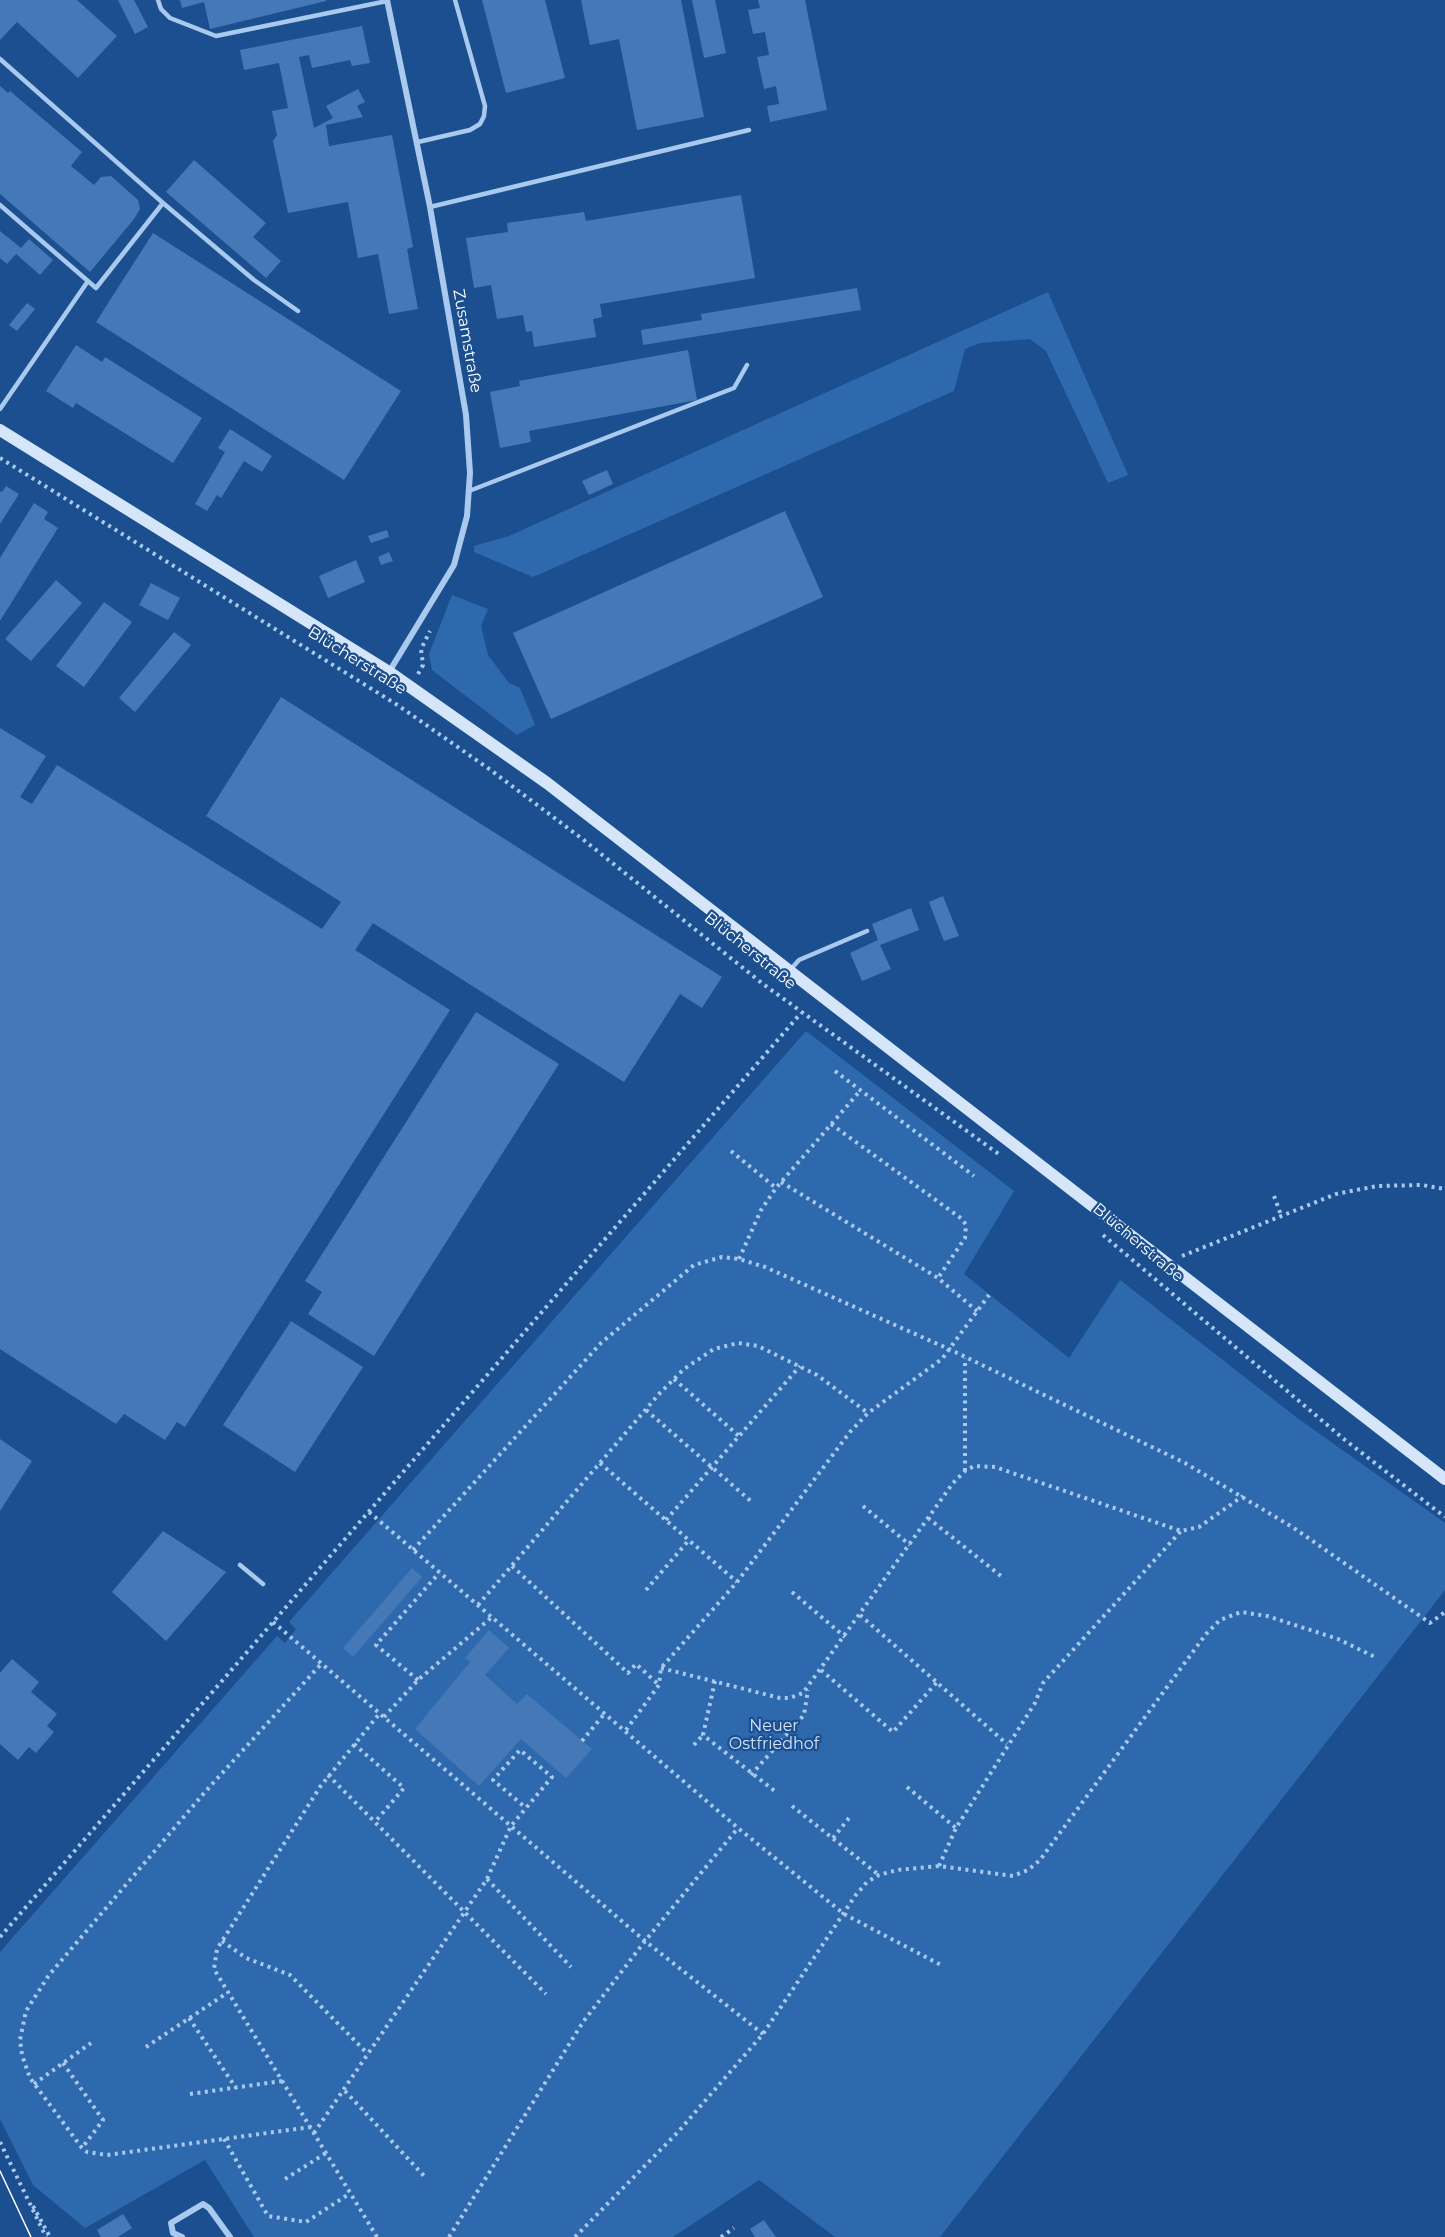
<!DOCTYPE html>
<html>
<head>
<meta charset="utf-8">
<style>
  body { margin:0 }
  canvas { display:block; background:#1b4f8f }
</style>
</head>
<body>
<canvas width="1445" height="2237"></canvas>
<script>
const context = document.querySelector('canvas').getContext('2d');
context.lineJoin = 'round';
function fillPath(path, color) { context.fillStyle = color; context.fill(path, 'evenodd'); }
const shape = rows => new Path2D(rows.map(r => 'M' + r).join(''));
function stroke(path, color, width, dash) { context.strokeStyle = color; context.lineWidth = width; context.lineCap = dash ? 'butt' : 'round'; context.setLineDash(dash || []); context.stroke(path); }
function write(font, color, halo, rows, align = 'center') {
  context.font = font + ' Montserrat,sans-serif'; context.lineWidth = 4.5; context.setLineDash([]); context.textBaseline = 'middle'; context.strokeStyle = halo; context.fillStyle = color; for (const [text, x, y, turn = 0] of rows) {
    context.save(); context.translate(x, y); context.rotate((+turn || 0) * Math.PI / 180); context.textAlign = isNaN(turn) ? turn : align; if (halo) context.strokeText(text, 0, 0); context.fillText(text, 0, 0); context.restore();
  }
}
fillPath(shape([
  [1048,292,1128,475,1108,483,1046,351,1030,339,980,343,965,349,954,391,533,577,474,552,474,546,509,536],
  [452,595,488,609,481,626,488,655,509,683,520,688,535,725,517,735,432,670,429,654],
  [806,1031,1014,1191,964,1274,1069,1358,1120,1280,1296,1417,1445,1523,1445,1590,940,2237,835,2237,759,2180,673,2237,254,2237,205,2160,85,2228,33,2185,0,2119,0,1952,277,1636,285,1643,296,1629,289,1622]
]), '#2e69ad');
fillPath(shape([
  [0,0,77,0,117,36,78,78,17,22,0,40],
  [118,0,134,0,148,27,135,34],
  [180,0,326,0,326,1,210,29,204,2,182,8],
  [482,0,545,0,565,78,506,93],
  [581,0,681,0,704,117,637,130,619,39,590,45],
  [692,0,715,0,726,53,704,58],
  [758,0,805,0,827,110,770,122,767,106,779,104,776,86,764,89,757,57,769,55,765,32,753,34,748,10,760,8],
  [362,26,370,63,352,66,350,60,312,68,309,55,299,57,314,128,333,118,326,106,358,89,365,102,357,106,363,117,326,125,329,146,392,135,413,247,407,249,418,309,389,314,378,254,358,258,348,202,288,213,273,141,277,135,272,111,288,108,279,63,244,70,240,50],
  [0,86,8,93,10,91,82,152,71,166,94,185,101,177,111,176,138,200,140,209,134,219,90,272,0,194],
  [194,160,266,223,253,237,281,261,266,278,166,192],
  [741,195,755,278,600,304,602,317,593,319,596,337,534,347,532,331,526,332,523,315,497,319,491,285,474,288,466,238,508,232,507,223,584,212,586,221],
  [0,231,21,248,29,239,53,260,40,275,16,254,7,264,0,258],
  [153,233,401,391,344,480,96,322],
  [857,288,861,310,643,345,641,330,702,320,701,314],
  [27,303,35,309,17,331,9,325],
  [76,345,102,362,105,357,202,418,173,463,76,403,73,408,46,391],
  [688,350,697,400,529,431,531,442,500,448,490,392,520,386,519,381],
  [230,429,272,456,262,472,244,461,221,498,217,495,207,511,195,504,225,452,218,448],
  [607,470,613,484,589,495,582,481],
  [6,486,19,494,0,524,0,491,2,492],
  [34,503,48,512,44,519,58,528,0,621,0,558],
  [785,511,823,597,551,719,513,633],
  [387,530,389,537,371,543,368,536],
  [389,552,393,561,381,565,378,557],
  [356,560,365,582,328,598,319,576],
  [56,580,82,603,31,661,5,639],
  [151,583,180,598,168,620,139,605],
  [104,602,132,622,84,687,56,666],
  [174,632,191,645,135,712,119,698],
  [281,697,722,977,702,1008,680,994,624,1082,373,923,355,950,450,1010,185,1427,177,1422,165,1440,124,1414,116,1424,0,1349,0,728,46,756,20,797,32,804,57,765,322,929,341,902,206,816],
  [943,896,959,936,944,941,929,902],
  [911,908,919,930,880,945,891,969,862,981,850,953,878,940,872,924],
  [476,1012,559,1064,374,1356,308,1314,322,1292,305,1281],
  [291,1321,363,1367,295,1472,223,1425],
  [0,1439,32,1461,0,1511],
  [163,1531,226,1572,166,1641,112,1592],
  [412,1568,422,1577,353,1657,343,1648],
  [489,1630,509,1648,485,1675,517,1704,527,1694,592,1749,566,1778,521,1739,479,1786,415,1729,470,1662,465,1658],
  [12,1659,39,1682,31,1692,57,1714,47,1726,54,1732,36,1753,29,1747,18,1760,0,1744,0,1673],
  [123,2214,132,2228,118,2237,101,2237,97,2230],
  [764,2220,768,2226,776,2237,755,2237,750,2229]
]), '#4478b7');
stroke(shape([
  [0,458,399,706,492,771,585,841,763,984,1000,1155],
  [418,674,423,665,421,649,430,631],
  [835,1071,974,1176],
  [831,1124,962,1219,966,1225,965,1238,938,1278],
  [731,1151,776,1188],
  [781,1182,938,1278,977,1311],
  [1274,1196,1281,1215],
  [1103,1235,1345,1440,1445,1517],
  [1182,1256,1336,1194,1377,1186,1422,1185,1445,1189],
  [739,1259,761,1210,776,1188,860,1091],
  [674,1379,739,1436],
  [646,1410,753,1503],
  [600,1463,737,1582],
  [965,1471,965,1358],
  [863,1506,910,1545],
  [369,1512,738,1828,844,1914,941,1965],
  [928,1518,1001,1576],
  [666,1520,800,1366],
  [413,1550,601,1343,694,1265,722,1257,739,1259,765,1267,951,1350,1185,1463,1294,1528,1430,1623,1445,1612],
  [512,1566,628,1673,636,1664,659,1685],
  [646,1590,689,1540],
  [792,1592,845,1637],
  [478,1605,659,1394,684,1369,714,1349,738,1343,758,1346,817,1375,868,1413],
  [860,1615,1007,1744],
  [273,1622,645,1941,763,2034],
  [661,1668,780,1698,790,1698,803,1693,953,1483,965,1471,974,1466,995,1467,1181,1531,1199,1527,1243,1496],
  [821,1670,893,1732,938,1681],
  [418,1680,376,1645,439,1573],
  [715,1681,703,1735,776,1792],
  [384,1717,418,1680,492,1617],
  [626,1730,659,1685,661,1668,737,1582,850,1432,868,1413,942,1359,989,1295],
  [582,1741,605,1713],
  [354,1744,404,1788,375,1822],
  [694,1745,703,1735],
  [328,1775,546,1994],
  [751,1775,804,1715,808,1690],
  [907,1787,956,1828],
  [792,1806,879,1875],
  [833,1838,849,1818],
  [939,1866,956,1828,1035,1703,1043,1683,1181,1531],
  [487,1879,571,1967],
  [0,1937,801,1013],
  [222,1941,246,1958,290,1975,368,2054],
  [189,2018,236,2088],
  [146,2047,227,1993],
  [63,2063,103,2120,82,2148],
  [34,2084,91,2043],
  [345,2091,426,2178],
  [190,2094,282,2081],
  [311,2127,107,2155,87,2152,82,2148,30,2078,22,2055,20,2040,26,2011,49,1975,205,1792,322,1663],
  [314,2133,487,1879,511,1826,526,1808,552,1777,520,1750,493,1780,526,1808],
  [224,2139,268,2216,306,2222,349,2194],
  [0,2142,46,2237],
  [285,2179,326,2153],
  [33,2206,50,2237],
  [377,2237,214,1969,217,1949,320,1787,380,1713],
  [449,2237,583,2022,645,1941,738,1828],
  [575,2237,678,2132,763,2034,855,1896,867,1882,879,1875,897,1870,939,1866,1013,1876,1028,1870,1040,1860,1206,1634,1220,1620,1241,1612,1267,1616,1338,1639,1375,1657],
  [721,2237,734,2228]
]), '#a9c9ee', 4, [3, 4.5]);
stroke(shape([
  [158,0,161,9,170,18,216,36,387,1],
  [0,59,163,203,254,280,298,311],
  [418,142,470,130,480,124,484,116,485,106,455,0],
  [0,205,96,288,163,203],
  [430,207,749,130],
  [0,409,88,281],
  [469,491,734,388,747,365],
  [791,969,799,960,867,931],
  [240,1565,263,1584]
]), '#a9c9ee', 4.5);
stroke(shape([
  [387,0,430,207,466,415,470,473,467,516,454,565,389,672],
  [182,2237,173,2233,171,2223,203,2204,209,2208,230,2237]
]), '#a9c9ee', 6);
stroke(shape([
  [0,430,389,672,547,783,1445,1479]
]), '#d6e6fa', 12);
stroke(shape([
  [0,2171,31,2237]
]), '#fff', 1.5);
write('16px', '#fff', '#1b4f8f', [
  ["Zusamstraße",467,341,80],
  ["Blücherstraße",357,661,32],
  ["Blücherstraße",750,951,39],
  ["Blücherstraße",1138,1243,40]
]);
write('16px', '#cfe3fa', '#1b4f8f', [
  ["Neuer",774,1726],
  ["Ostfriedhof",774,1744]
]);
</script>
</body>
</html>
